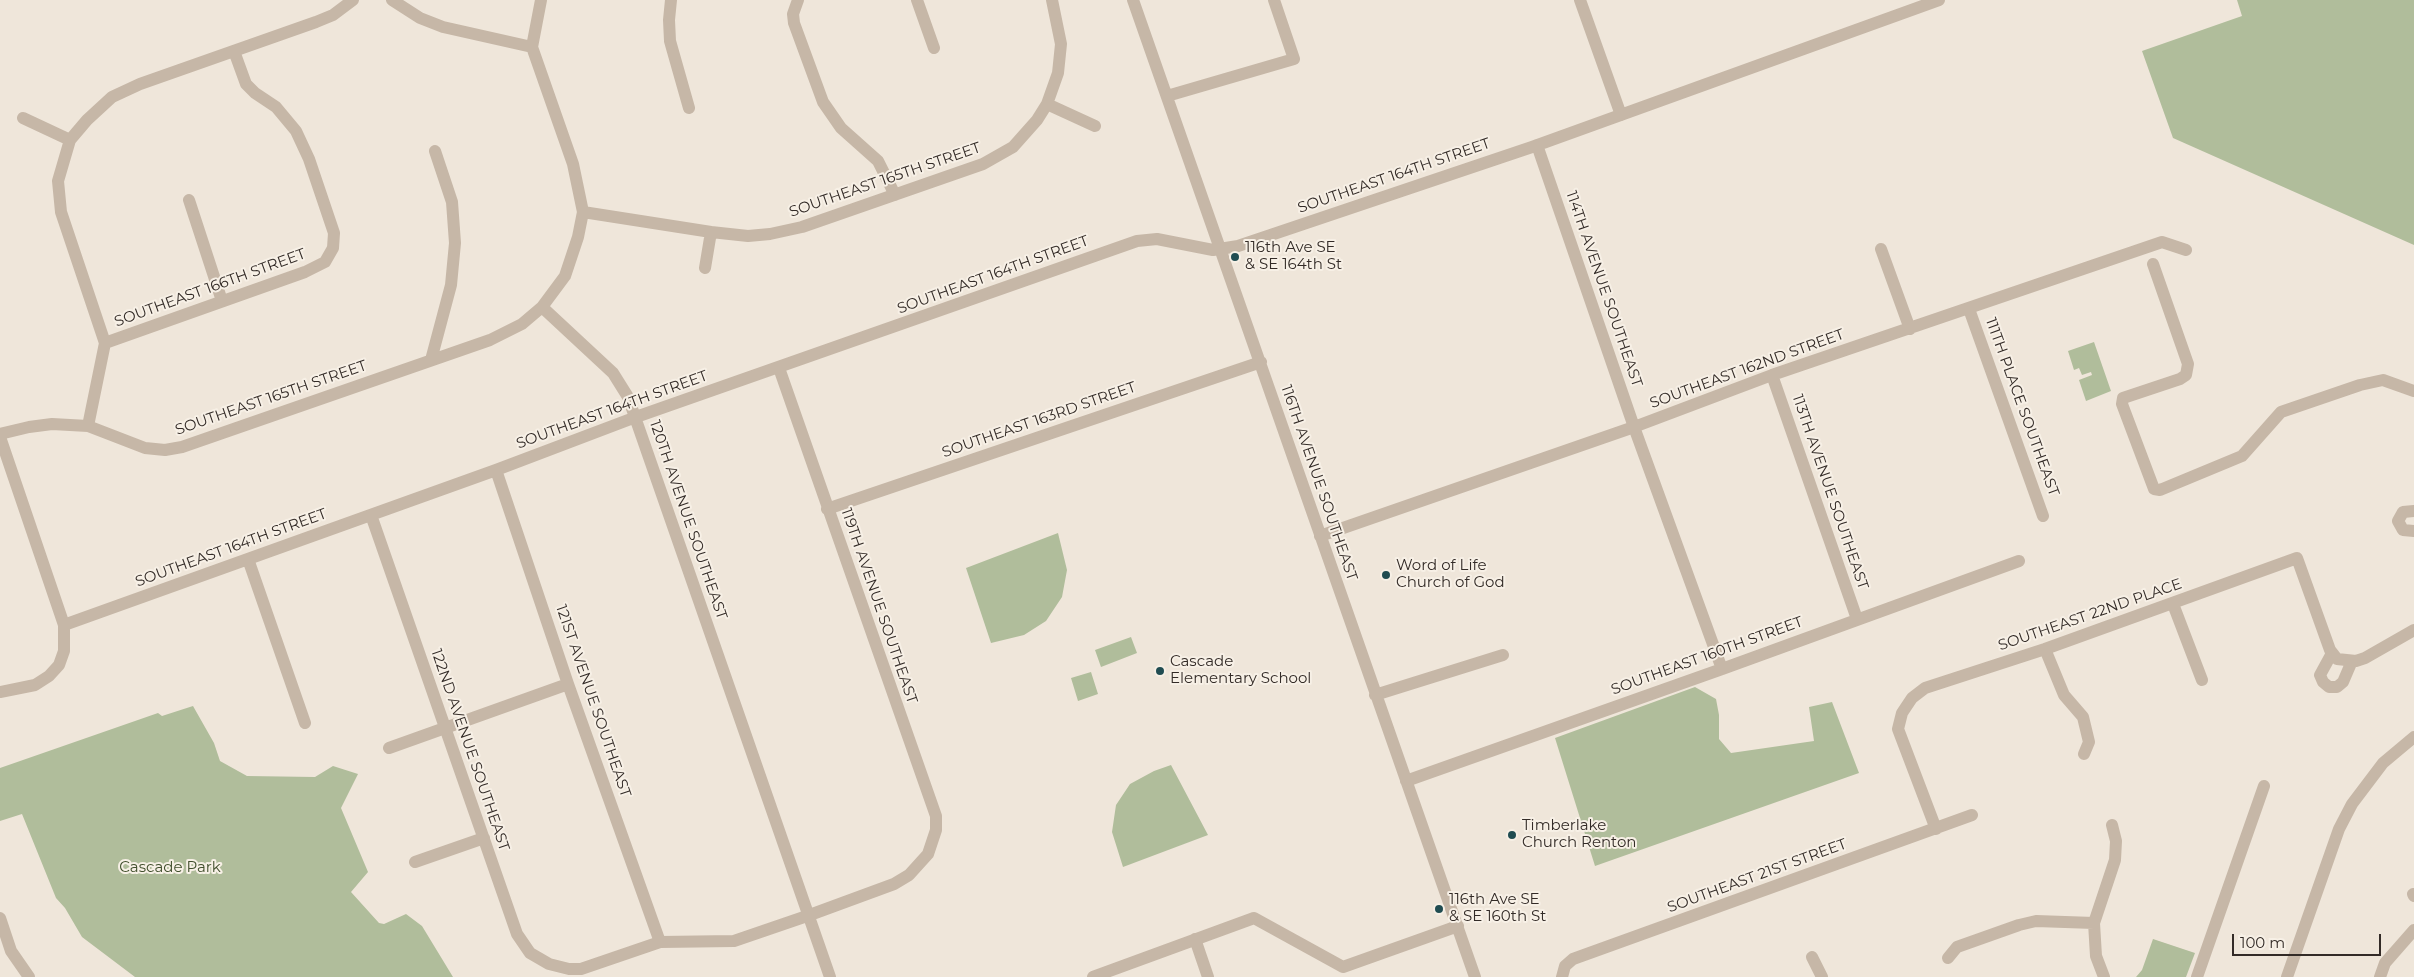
<!DOCTYPE html>
<html>
<head>
<meta charset="utf-8">
<style>
  body { margin:0 }
  #map { position:relative; width:2414px; height:977px; overflow:hidden; background:#efe6da; font-family:Montserrat,sans-serif }
  canvas { display:block }
  .scale { position:absolute; left:2232px; top:934px; width:149px; height:22px; box-sizing:border-box; border:2px solid #332b27; border-top:0; padding-left:6px; font-size:15px; line-height:18px; white-space:nowrap; color:#332b27; -webkit-text-stroke:4px #f7f0e6; paint-order:stroke }
</style>
</head>
<body>
<div id="map">
<canvas width="2414" height="977"></canvas>
<div class="scale">100 m</div>
</div>
<script>
const context = document.querySelector('canvas').getContext('2d');
context.lineJoin = 'round';
function fillPath(path, color) { context.fillStyle = color; context.fill(path, 'evenodd'); }
const shape = rows => new Path2D(rows.map(r => 'M' + r).join(''));
function stroke(path, color, width, dash) { context.strokeStyle = color; context.lineWidth = width; context.lineCap = dash ? 'butt' : 'round'; context.setLineDash(dash || []); context.stroke(path); }
function write(font, color, halo, rows, align = 'center') {
  context.font = font + ' Montserrat,sans-serif'; context.lineWidth = 4; context.setLineDash([]); context.textBaseline = 'middle'; context.strokeStyle = halo; context.fillStyle = color; for (const [text, x, y, turn = 0] of rows) {
    context.save(); context.translate(x, y); context.rotate((+turn || 0) * Math.PI / 180); context.textAlign = isNaN(turn) ? turn : align; if (halo) context.strokeText(text, 0, 0); context.fillText(text, 0, 0); context.restore();
  }
}
fillPath(shape([
  [2237,0,2414,0,2414,245,2173,138,2142,51,2242,16],
  [2094,342,2111,391,2086,401,2079,380,2092,375,2091,372,2082,375,2079,368,2074,370,2068,351],
  [1058,533,1067,570,1062,597,1046,621,1024,635,991,643,966,568],
  [1131,637,1137,653,1101,667,1095,650],
  [1091,672,1098,694,1078,701,1071,678],
  [1695,687,1716,699,1719,715,1719,739,1731,753,1814,741,1809,707,1832,702,1859,773,1595,866,1555,738],
  [193,706,214,743,220,761,247,776,315,777,333,766,358,774,341,808,368,872,351,892,379,923,384,924,406,914,422,926,453,977,135,977,82,937,65,908,56,898,22,814,0,821,0,768,158,713,162,716],
  [1171,765,1208,835,1123,867,1112,832,1116,805,1130,784,1154,771],
  [2153,939,2195,953,2186,977,2136,977,2142,970]
]), '#b0bd9b');
stroke(shape([
  [392,0,420,18,443,27,532,47],
  [671,0,669,20,670,41,689,108],
  [798,0,793,14,794,23,823,102,841,128,878,161,895,195],
  [917,0,934,48],
  [1133,0,1475,977],
  [1580,0,1621,115],
  [1167,96,1294,59,1274,0],
  [1047,104,1095,126],
  [23,118,70,140],
  [1537,145,1634,427,1722,669],
  [189,200,222,301],
  [583,212,711,232,748,236,770,234,802,227,983,164,1013,147,1037,120,1047,104,1058,73,1061,44,1052,0],
  [1881,249,1910,329],
  [2153,264,2188,364,2186,375,2180,379,2123,398,2122,404,2154,489,2160,490,2242,456,2281,412,2360,385,2383,380,2414,391],
  [705,268,711,232],
  [542,307,613,373,628,397,830,977],
  [1969,309,2043,516],
  [105,343,305,272,325,262,333,248,334,233,309,159,296,131,276,107,255,93,246,84,234,51],
  [431,360,451,285,455,243,452,202,435,151],
  [1772,375,1857,619],
  [88,426,105,343,61,212,58,181,70,140,87,120,112,97,140,84,316,22,333,15,353,0],
  [0,434,29,427,52,424,88,426,145,448,165,450,182,447,490,340,522,324,542,307,565,276,578,237,583,212,573,164,532,47,541,0],
  [0,437,64,625,64,651,59,665,49,676,35,685,0,692],
  [496,470,568,684,660,942],
  [827,509,1261,362],
  [2414,511,2403,512,2398,521,2403,530,2414,531],
  [371,515,517,934,530,953,549,964,569,969,581,969,660,942,734,941,807,916,894,884,909,875,928,854,936,830,936,816,779,368],
  [1320,536,1634,427,1772,375,2162,242,2186,250],
  [248,559,305,723],
  [2173,604,2202,680],
  [64,625,496,470,636,417,1137,241,1157,239,1213,250,1238,246,1532,147,1939,0],
  [2045,649,2064,695,2083,717,2089,742,2084,754],
  [2332,653,2320,675,2323,682,2329,687,2337,687,2343,682,2352,661],
  [1375,695,1503,655],
  [389,748,568,684],
  [1406,781,1722,669,2019,561],
  [1936,829,1898,729,1902,713,1912,698,1925,688,2045,649,2297,558,2330,650,2337,659,2356,661,2365,658,2414,630],
  [415,862,484,838],
  [2413,894,2414,896],
  [0,918,11,951,29,977],
  [1195,939,1208,977],
  [1812,957,1822,977],
  [1948,958,1957,947,2019,925,2036,921,2094,923],
  [1093,977,1254,918,1343,967,1458,926],
  [1562,977,1565,966,1573,959,1972,815],
  [2104,977,2096,956,2094,923,2115,860,2116,841,2112,825],
  [2197,977,2264,786],
  [2287,977,2339,829,2352,804,2383,763,2414,737],
  [2380,977,2385,963,2414,930]
]), '#c6b7a7', 12);
for (const [x, y, r, color] of [
  [1235,257,5,"#204c51"],
  [1386,575,5,"#204c51"],
  [1160,671,5,"#204c51"],
  [1512,835,5,"#204c51"],
  [1439,909,5,"#204c51"]
]) { const dot = new Path2D(); dot.arc(x, y, r, 0, 2 * Math.PI); context.fillStyle = color; context.fill(dot); stroke(dot, '#f7f0e6', 2); }
write('15px', '#332b27', '#f7f0e6', [
  ["SOUTHEAST 164TH STREET",1394,176,-19],
  ["SOUTHEAST 165TH STREET",885,180,-19],
  ["SOUTHEAST 164TH STREET",993,275,-20],
  ["SOUTHEAST 166TH STREET",210,288,-20],
  ["114TH AVENUE SOUTHEAST",1604,289,71],
  ["SOUTHEAST 162ND STREET",1747,369,-20],
  ["SOUTHEAST 165TH STREET",271,398,-19],
  ["111TH PLACE SOUTHEAST",2022,407,70],
  ["SOUTHEAST 164TH STREET",612,410,-20],
  ["SOUTHEAST 163RD STREET",1039,420,-19],
  ["116TH AVENUE SOUTHEAST",1319,483,71],
  ["113TH AVENUE SOUTHEAST",1830,492,71],
  ["120TH AVENUE SOUTHEAST",688,520,71],
  ["SOUTHEAST 164TH STREET",231,548,-20],
  ["119TH AVENUE SOUTHEAST",879,606,71],
  ["SOUTHEAST 22ND PLACE",2090,615,-19],
  ["SOUTHEAST 160TH STREET",1707,656,-20],
  ["121ST AVENUE SOUTHEAST",593,701,71],
  ["122ND AVENUE SOUTHEAST",470,750,71],
  ["SOUTHEAST 21ST STREET",1757,876,-20]
]);
write('15px', '#332b27', '#f7f0e6', [
  ["116th Ave SE",1245,248],
  ["& SE 164th St",1245,265],
  ["Word of Life",1396,566],
  ["Church of God",1396,583],
  ["Cascade",1170,662],
  ["Elementary School",1170,679],
  ["Timberlake",1522,826],
  ["Church Renton",1522,843],
  ["116th Ave SE",1449,900],
  ["& SE 160th St",1449,917]
], 'left');
write('15px', '#414f2d', '#f7f0e6', [
  ["Cascade Park",170,868]
]);
</script>
</body>
</html>
